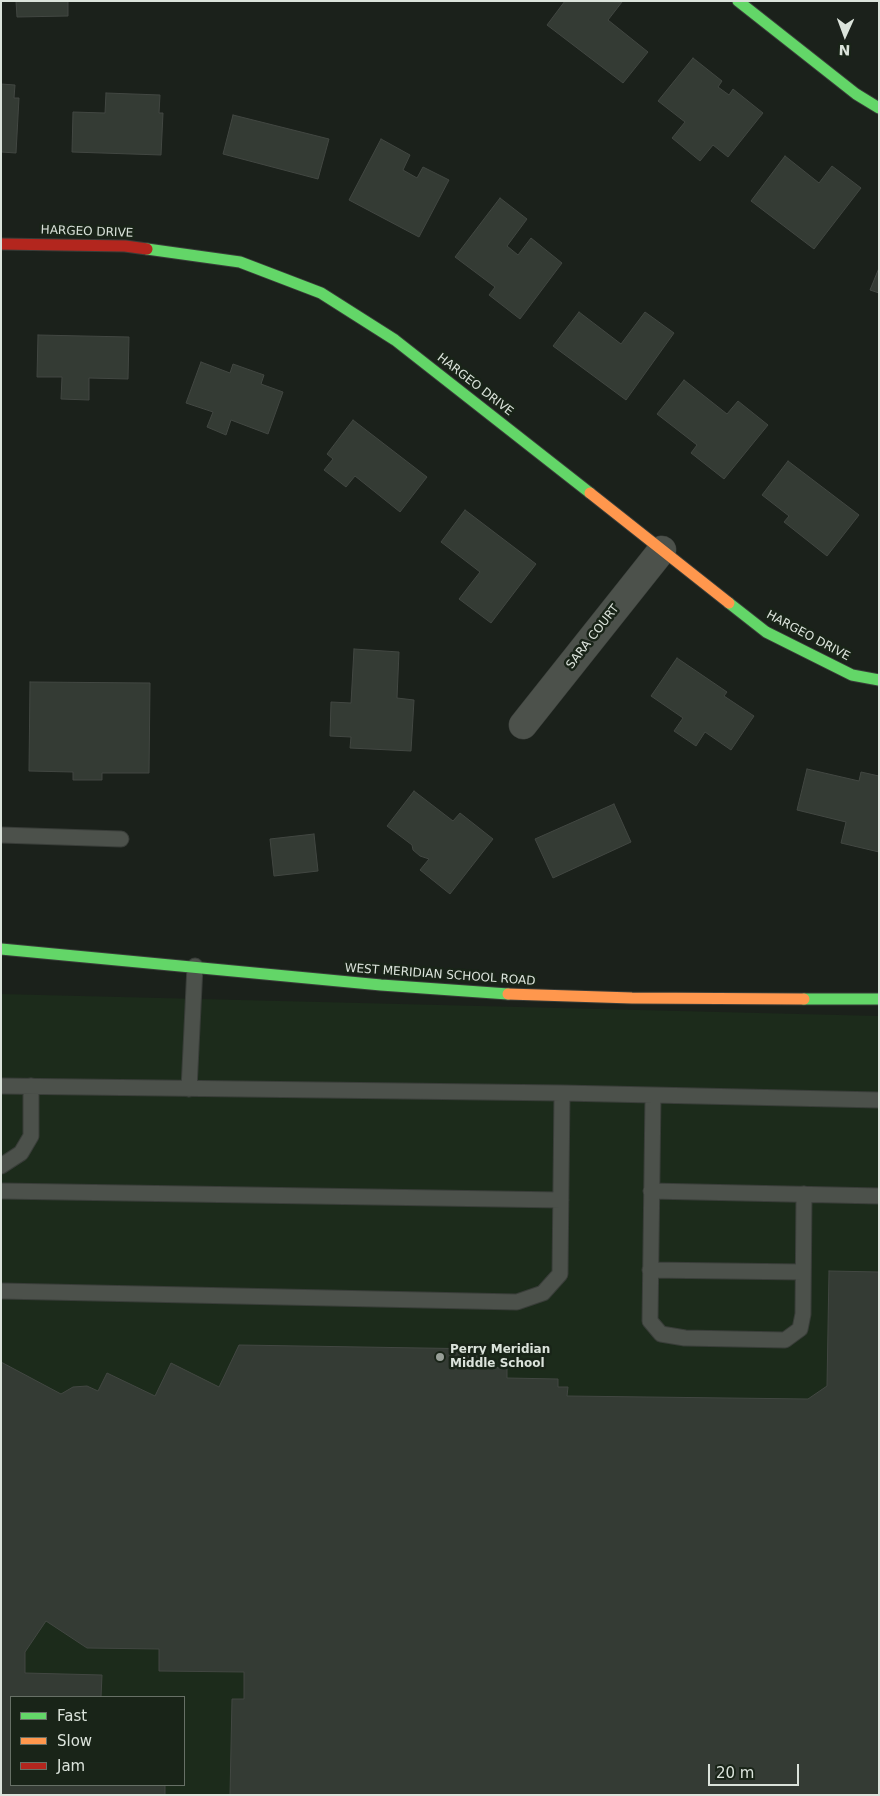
<!DOCTYPE html>
<html>
<head>
<meta charset="utf-8">
<style>
  body { margin:0 }
  #map { position:relative; width:880px; height:1796px; overflow:hidden; background:#1b211b; font-family:"DejaVu Sans",sans-serif }
  canvas { display:block }
  .frame { position:absolute; inset:0; border:2px solid #dbe3db; pointer-events:none }
  .legend { position:absolute; left:10px; top:1696px; width:175px; height:90px; box-sizing:border-box; background:#192418; border:1px solid #677066; margin:0; padding:6px 9px; list-style:none; font-size:15px; color:#dbe3db }
  .legend li { display:flex; align-items:center; gap:10px; height:25px }
  .legend b { width:25px; border:1px solid #677066 }
  .north { position:absolute; left:820px; top:10px; width:50px; height:50px; -webkit-text-stroke:4px #192418; paint-order:stroke; rotate:182deg; font-size:14px; font-weight:700; line-height:20px; text-align:center; color:#dbe3db }
  .north::after { content:''; display:block; margin:auto; width:18px; height:22px; background:#dbe3db; clip-path:polygon(50% 0,100% 100%,50% 72%,0 100%) }
  .scale { position:absolute; left:708px; top:1764px; width:91px; height:22px; box-sizing:border-box; border:2px solid #dbe3db; border-top:0; padding-left:6px; font-size:15px; line-height:18px; white-space:nowrap; color:#dbe3db; -webkit-text-stroke:4px #192418; paint-order:stroke }
</style>
</head>
<body>
<div id="map">
<canvas width="880" height="1796"></canvas>
<div class="frame"></div>
<ul class="legend">
<li><b style="height:6px;background:#63d668"></b>Fast</li>
<li><b style="height:6px;background:#ff974d"></b>Slow</li>
<li><b style="height:6px;background:#b3261e"></b>Jam</li>
</ul>
<div class="north">N</div>
<div class="scale">20 m</div>
</div>
<script>
const context = document.querySelector('canvas').getContext('2d');
context.lineJoin = 'round';
function fillPath(path, color) { context.fillStyle = color; context.fill(path, 'evenodd'); }
const shape = rows => new Path2D(rows.map(r => 'M' + r).join(''));
function stroke(path, color, width, dash) { context.strokeStyle = color; context.lineWidth = width; context.lineCap = dash ? 'butt' : 'round'; context.setLineDash(dash || []); context.stroke(path); }
function write(font, color, halo, rows, align = 'center') {
  context.font = font + ' "DejaVu Sans",sans-serif'; context.lineWidth = 5; context.setLineDash([]); context.textBaseline = 'middle'; context.strokeStyle = halo; context.fillStyle = color; for (const [text, x, y, turn = 0] of rows) {
    context.save(); context.translate(x, y); context.rotate((+turn || 0) * Math.PI / 180); context.textAlign = isNaN(turn) ? turn : align; if (halo) context.strokeText(text, 0, 0); context.fillText(text, 0, 0); context.restore();
  }
}
fillPath(shape([
  [1,994,879,1016,879,1795,1,1795],
  [11,1697,184,1697,184,1785,11,1785]
]), '#1c2b1b');
const building = shape([
  [16,1,68,1,68,16,17,17,16,1],
  [565,1,622,2,608,20,648,52,623,83,547,25,565,1],
  [693,58,722,81,718,87,729,95,733,89,763,113,728,157,713,145,700,161,672,138,685,122,658,101,693,58],
  [1,84,15,85,14,98,19,98,16,153,1,152,1,84],
  [106,93,160,95,159,113,163,113,161,155,72,152,73,112,105,113,106,93],
  [233,115,329,139,318,179,223,154,233,115],
  [381,139,410,155,403,170,417,178,423,167,449,180,419,237,349,200,381,139],
  [785,156,819,183,832,166,861,188,814,249,751,201,785,156],
  [500,198,527,219,507,246,518,255,531,238,562,263,520,319,489,295,495,287,455,257,500,198],
  [879,268,879,293,870,290,879,268],
  [579,312,621,344,645,312,674,333,626,400,553,346,579,312],
  [38,335,129,337,128,379,89,378,89,400,61,399,62,377,37,377,38,335],
  [201,362,230,373,233,364,264,375,261,384,283,392,268,434,231,420,226,435,207,427,213,412,186,403,201,362],
  [684,380,727,414,738,401,768,425,724,479,691,453,697,445,657,414,684,380],
  [353,420,427,477,400,512,355,476,346,487,324,470,333,459,327,454,353,420],
  [788,461,859,515,827,556,784,522,789,516,762,495,788,461],
  [465,510,536,564,491,623,459,599,480,572,441,542,465,510],
  [354,649,399,652,397,698,414,700,411,751,350,748,351,737,330,736,331,702,351,703,354,649],
  [677,658,727,692,724,696,754,716,731,750,705,732,696,746,674,731,683,718,651,696,677,658],
  [30,682,150,683,149,773,102,773,102,780,73,780,73,772,29,771,30,682],
  [807,769,859,781,861,772,879,776,879,852,841,843,846,822,797,810,807,769],
  [414,791,453,821,460,813,493,839,450,894,420,870,429,859,420,856,413,850,412,845,387,826,414,791],
  [614,804,631,842,553,878,535,839,614,804],
  [314,834,318,871,274,876,270,839,314,834],
  [829,1271,879,1272,879,1795,230,1795,232,1699,244,1699,244,1672,159,1671,159,1649,87,1648,46,1621,25,1652,25,1673,102,1675,101,1697,11,1697,11,1785,165,1785,165,1795,1,1795,1,1362,61,1394,73,1387,87,1386,98,1391,107,1373,155,1396,171,1363,219,1387,239,1345,483,1349,483,1367,507,1368,507,1378,558,1379,558,1387,568,1387,567,1396,808,1399,827,1386,829,1271]
]);
fillPath(building, '#343b34');
stroke(building, '#424742', 1);
const lane = shape([
  [1,835,121,839],
  [1,1086,562,1093,879,1100],
  [189,1089,195,966],
  [653,1096,650,1321,661,1334,685,1338,785,1340,800,1329,803,1314,804,1194],
  [1,1166,21,1153,31,1136,31,1086],
  [1,1191,561,1200],
  [651,1191,879,1196],
  [650,1270,803,1272],
  [1,1291,517,1302,543,1293,560,1274,562,1093]
]);
const street = shape([
  [523,725,662,550]
]);
const fast = shape([
  [738,1,856,94,879,108],
  [147,249,240,262,321,293,395,340,590,493],
  [729,603,766,632,852,675,879,680],
  [1,949,381,985,508,994],
  [804,999,879,999]
]);
const slow = shape([
  [590,493,729,603],
  [508,994,632,998,804,999]
]);
const jam = shape([
  [1,244,125,246,147,249]
]);
stroke(lane, '#393d39', 17);
stroke(street, '#393d39', 29);
stroke(fast, '#393d39', 13);
stroke(slow, '#393d39', 13);
stroke(jam, '#393d39', 13);
stroke(lane, '#4c514b', 15);
stroke(street, '#4c514b', 28);
stroke(fast, '#63d668', 11);
stroke(slow, '#ff974d', 11);
stroke(jam, '#b3261e', 11);
for (const [x, y, r, color] of [
  [440,1357,5,"#989f98"]
]) { const dot = new Path2D(); dot.arc(x, y, r, 0, 2 * Math.PI); context.fillStyle = color; context.fill(dot); stroke(dot, '#192418', 2); }
write('12px', '#dbe3db', '#192418', [
  ["HARGEO DRIVE",87,232,2],
  ["HARGEO DRIVE",475,385,38],
  ["HARGEO DRIVE",808,636,28],
  ["SARA COURT",593,637,-52],
  ["WEST MERIDIAN SCHOOL ROAD",440,975,4]
]);
write('bold 12px', '#dbe3db', '#192418', [
  ["Perry Meridian",450,1350],
  ["Middle School",450,1364]
], 'left');
</script>
</body>
</html>
